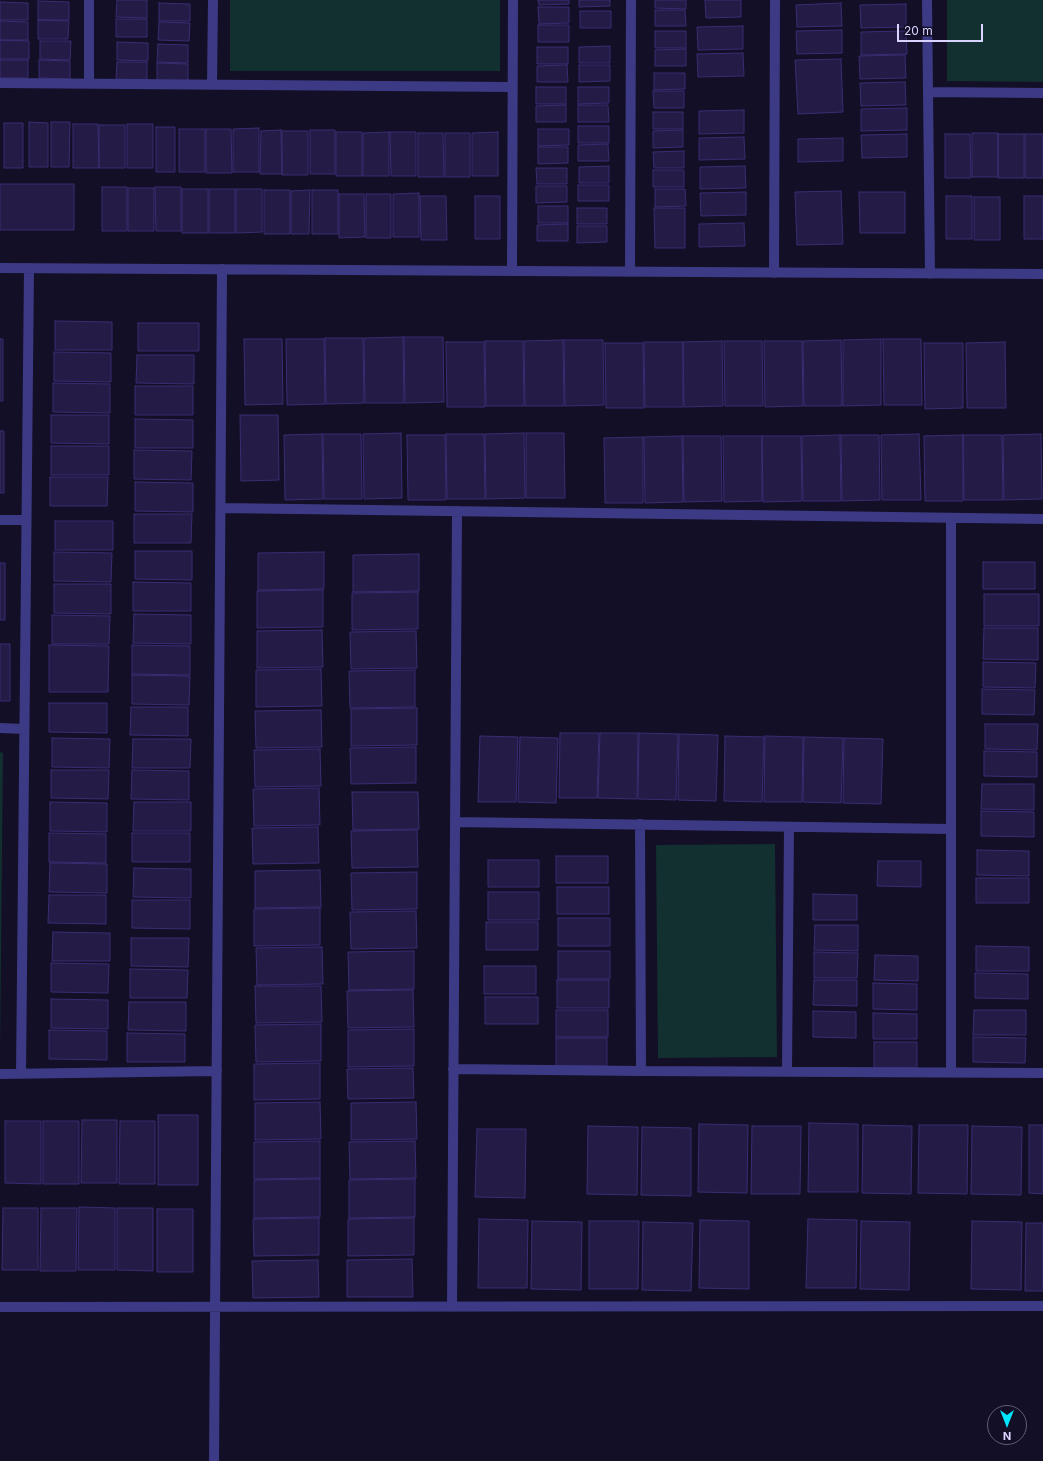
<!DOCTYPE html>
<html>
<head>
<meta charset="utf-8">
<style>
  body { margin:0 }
  #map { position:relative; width:1043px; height:1461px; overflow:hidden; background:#130f26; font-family:Inter,sans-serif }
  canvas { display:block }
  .north { position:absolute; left:987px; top:1405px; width:40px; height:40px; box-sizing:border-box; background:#130f26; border:1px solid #625e7d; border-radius:50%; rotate:180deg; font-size:11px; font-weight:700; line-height:16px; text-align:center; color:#d9d4ff }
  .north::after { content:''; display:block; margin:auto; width:14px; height:18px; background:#00e5ff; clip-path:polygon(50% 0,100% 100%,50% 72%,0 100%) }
  .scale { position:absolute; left:897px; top:24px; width:86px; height:18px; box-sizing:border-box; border:2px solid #d9d4ff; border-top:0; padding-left:5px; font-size:12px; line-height:14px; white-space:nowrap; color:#d9d4ff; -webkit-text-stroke:3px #130f26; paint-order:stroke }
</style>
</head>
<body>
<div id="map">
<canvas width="1043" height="1461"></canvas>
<div class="north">N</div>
<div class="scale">20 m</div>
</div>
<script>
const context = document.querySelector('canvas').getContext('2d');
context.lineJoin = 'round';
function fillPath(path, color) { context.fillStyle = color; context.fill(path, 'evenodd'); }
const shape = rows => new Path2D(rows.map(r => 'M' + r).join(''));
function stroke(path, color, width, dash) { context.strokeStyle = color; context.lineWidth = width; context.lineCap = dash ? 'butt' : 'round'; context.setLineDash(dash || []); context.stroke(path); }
fillPath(shape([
  [230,0,500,0,500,71,230,71],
  [947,0,1043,0,1043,82,947,81],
  [0,752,3,753,0,1056],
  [775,844,777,1057,658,1058,656,845]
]), '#12302f');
const building = shape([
  [117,0,147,0,147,18,116,17,117,0],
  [538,0,569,0,569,4,539,5,538,0],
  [579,0,610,0,610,6,579,7,579,0],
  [655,0,686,0,686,9,655,8,655,0],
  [705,0,741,0,741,17,706,18,705,0],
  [38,1,69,2,69,20,38,20,38,1],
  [0,2,28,3,28,20,0,20,0,2],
  [159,3,190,4,190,21,159,21,159,3],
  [841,3,842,26,797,27,796,5,841,3],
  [906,4,906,27,861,28,860,5,906,4],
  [538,7,569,7,569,23,539,24,538,7],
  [655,10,685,10,686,26,655,26,655,10],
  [580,11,611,11,611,28,580,28,580,11],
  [116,19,147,19,147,37,116,37,116,19],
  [38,20,69,21,68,39,38,39,38,20],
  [0,21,28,22,28,40,0,40,0,21],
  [159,22,190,23,189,41,158,40,159,22],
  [538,25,569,25,569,42,538,42,538,25],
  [743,26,743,49,698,50,697,27,743,26],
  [842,30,842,53,797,54,796,31,842,30],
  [655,31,686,31,686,48,655,48,655,31],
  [906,31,907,54,861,55,861,32,906,31],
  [0,40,29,41,29,59,0,59,0,40],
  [40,41,71,41,70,60,40,59,40,41],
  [117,42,148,43,148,61,117,60,117,42],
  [158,44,188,45,188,63,157,62,158,44],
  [610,46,610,63,579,63,579,47,610,46],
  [537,47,568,47,568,64,537,64,537,47],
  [686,49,686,66,655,66,655,50,686,49],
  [743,53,744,76,698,77,697,54,743,53],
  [905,55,906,78,860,79,859,56,905,55],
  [841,59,843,112,798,114,795,60,841,59],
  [0,60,28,60,28,78,0,78,0,60],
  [39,60,70,61,70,79,39,78,39,60],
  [117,62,147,62,147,80,116,79,117,62],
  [157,63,188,64,188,82,157,81,157,63],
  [567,65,568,82,537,82,537,66,567,65],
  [579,65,610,65,610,81,579,82,579,65],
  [654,73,685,73,685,89,654,90,654,73],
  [905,82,906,105,861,106,860,83,905,82],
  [536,87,566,87,566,104,536,104,536,87],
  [578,87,609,87,609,103,578,104,578,87],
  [653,91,684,91,684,108,654,108,653,91],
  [566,105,566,122,536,122,536,106,566,105],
  [578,105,608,105,609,122,578,122,578,105],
  [907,108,907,130,861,131,861,109,907,108],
  [744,110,744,133,699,134,699,111,744,110],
  [653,112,683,112,683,129,653,129,653,112],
  [29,122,48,123,48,167,29,167,29,122],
  [51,122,70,122,69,167,51,167,51,122],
  [4,123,23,123,23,168,4,168,4,123],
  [73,124,98,124,99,168,73,168,73,124],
  [127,124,153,124,153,168,127,168,127,124],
  [99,125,125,125,125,168,99,168,99,125],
  [578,126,609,126,609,143,578,143,578,126],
  [156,127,175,127,175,172,156,172,156,127],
  [259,128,259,172,233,172,233,129,259,128],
  [179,129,205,129,205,172,179,172,179,129],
  [206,129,231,129,232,173,206,173,206,129],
  [538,129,569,129,569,145,538,146,538,129],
  [281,130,282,174,260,174,261,131,281,130],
  [310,130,335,130,335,174,310,174,310,130],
  [683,130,683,147,653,148,653,131,683,130],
  [282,131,308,131,308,175,282,175,282,131],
  [336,132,362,132,362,176,336,176,336,132],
  [389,132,389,176,363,176,363,133,389,132],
  [390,132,416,132,416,176,391,176,390,132],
  [498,132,498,176,472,176,472,133,498,132],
  [418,133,443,133,444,177,418,177,418,133],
  [445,133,470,133,470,177,445,177,445,133],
  [972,133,998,133,998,177,972,177,972,133],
  [907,134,907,157,862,158,861,135,907,134],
  [945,134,970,134,971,178,945,178,945,134],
  [998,134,1024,134,1024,178,998,178,998,134],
  [1025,134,1043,134,1043,178,1025,178,1025,134],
  [744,137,745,159,699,160,699,138,744,137],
  [843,138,843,161,798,162,798,139,843,138],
  [608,144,609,161,578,161,578,145,608,144],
  [538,147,568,147,568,163,538,164,538,147],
  [684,151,684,168,654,168,653,152,684,151],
  [609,166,609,183,579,183,579,167,609,166],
  [745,166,746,188,700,189,700,167,745,166],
  [536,168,567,168,567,184,537,184,536,168],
  [653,170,684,170,684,187,653,187,653,170],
  [0,184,74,184,74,230,0,230,0,184],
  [578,185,609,185,609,201,578,201,578,185],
  [536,186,567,186,567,202,536,203,536,186],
  [102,187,127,187,127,231,102,231,102,187],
  [155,187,181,187,181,231,156,231,155,187],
  [128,188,154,188,154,231,128,231,128,188],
  [182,189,208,189,208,233,182,233,182,189],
  [209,189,235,189,235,233,209,233,209,189],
  [236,189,262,189,262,232,236,233,236,189],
  [655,189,685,189,686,206,655,207,655,189],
  [264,190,290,190,290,234,264,234,264,190],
  [310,190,309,234,291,234,291,191,310,190],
  [312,190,338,190,338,234,312,234,312,190],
  [841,191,843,244,797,245,795,192,841,191],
  [746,192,746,215,701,216,700,193,746,192],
  [859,192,905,192,905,233,860,233,859,192],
  [419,193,419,237,393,237,393,194,419,193],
  [339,194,364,194,365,237,339,238,339,194],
  [366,194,391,194,391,238,366,238,366,194],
  [420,196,446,196,447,240,421,240,420,196],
  [475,196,500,196,500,239,475,239,475,196],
  [946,196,972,196,972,239,946,239,946,196],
  [1024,196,1043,196,1043,239,1024,239,1024,196],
  [974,197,1000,197,1000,240,974,240,974,197],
  [538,206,568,206,568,223,538,223,538,206],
  [577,208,607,208,607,224,577,224,577,208],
  [654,208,685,208,685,248,655,248,654,208],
  [744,223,745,246,699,247,699,224,744,223],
  [568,224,568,241,537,241,537,225,568,224],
  [577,226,607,226,607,242,577,243,577,226],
  [55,321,112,322,112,350,55,350,55,321],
  [138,323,199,323,199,351,138,351,138,323],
  [403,337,404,403,365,403,364,338,403,337],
  [404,337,443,337,444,402,405,403,404,337],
  [325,338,363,338,364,403,326,404,325,338],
  [0,339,3,339,3,401,0,401,0,339],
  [244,339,282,339,283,404,245,405,244,339],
  [286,339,324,339,325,404,287,405,286,339],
  [881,339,881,405,843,406,843,340,881,339],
  [883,339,921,339,922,405,884,405,883,339],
  [563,340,564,406,525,406,524,341,563,340],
  [564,340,603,340,604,405,565,406,564,340],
  [841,340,842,406,804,406,803,341,841,340],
  [485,341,523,341,524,406,486,406,485,341],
  [722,341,723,406,684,407,683,342,722,341],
  [724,341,762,341,763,406,725,406,724,341],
  [764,341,802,341,803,406,765,407,764,341],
  [446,342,484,342,485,407,447,407,446,342],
  [644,342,683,342,683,407,645,407,644,342],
  [1005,342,1006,408,967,408,966,343,1005,342],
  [605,343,643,343,644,408,606,408,605,343],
  [924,343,963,343,963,408,925,409,924,343],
  [54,352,111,353,111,382,54,381,54,352],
  [137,355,194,355,194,384,136,383,137,355],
  [53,383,110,384,110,413,53,412,53,383],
  [135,386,193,386,193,415,135,415,135,386],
  [51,415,109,415,109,444,51,443,51,415],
  [240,415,278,415,279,480,241,481,240,415],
  [135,419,193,420,193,448,135,448,135,419],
  [0,431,4,431,4,493,0,493,0,431],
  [401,433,402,498,364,499,363,434,401,433],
  [524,433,525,498,486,499,485,434,524,433],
  [526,433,564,433,565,498,526,498,526,433],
  [322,434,323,499,285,500,284,435,322,434],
  [323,434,361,434,362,499,324,499,323,434],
  [446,434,484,434,485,499,447,499,446,434],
  [919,434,921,500,882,500,881,435,919,434],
  [1041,434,1042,499,1004,500,1003,435,1041,434],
  [407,435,445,435,446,500,408,500,407,435],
  [840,435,841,501,803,501,802,436,840,435],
  [841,435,879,435,880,500,842,501,841,435],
  [963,435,963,501,925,501,924,436,963,435],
  [963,435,1002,435,1003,500,964,500,963,435],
  [682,436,683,502,645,503,644,437,682,436],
  [683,436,721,436,722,501,684,502,683,436],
  [723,436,762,436,762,501,724,502,723,436],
  [762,436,801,436,802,501,763,502,762,436],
  [643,437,643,503,605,503,604,438,643,437],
  [51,446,109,446,109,475,51,475,51,446],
  [134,450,192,451,191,480,134,479,134,450],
  [50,477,108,477,107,506,50,506,50,477],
  [135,482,193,483,193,512,135,511,135,482],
  [134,514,192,514,191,543,134,543,134,514],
  [55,521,113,521,113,550,55,550,55,521],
  [135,551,192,551,192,580,135,579,135,551],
  [54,552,112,553,111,582,54,581,54,552],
  [324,552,324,589,258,590,258,553,324,552],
  [419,554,419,591,353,592,353,555,419,554],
  [983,562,1035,562,1035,589,983,589,983,562],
  [0,563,5,563,5,620,0,620,0,563],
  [133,582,191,583,191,611,133,611,133,582],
  [54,584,111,584,111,614,54,613,54,584],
  [323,590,323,627,257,628,257,591,323,590],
  [418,592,418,629,352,630,352,593,418,592],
  [984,594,1039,594,1039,626,984,626,984,594],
  [134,614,191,615,191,644,133,643,134,614],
  [52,615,110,616,109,644,52,644,52,615],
  [984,628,1038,628,1038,660,983,659,984,628],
  [322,630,323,667,257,668,257,631,322,630],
  [416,631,417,668,351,669,350,632,416,631],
  [0,644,10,644,10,701,0,701,0,644],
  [49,645,109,646,108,692,49,692,49,645],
  [132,645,190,646,190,675,132,674,132,645],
  [983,662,1036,663,1035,688,983,687,983,662],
  [321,669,322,706,256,707,256,670,321,669],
  [415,670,415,707,350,708,349,671,415,670],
  [132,675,190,676,189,705,132,704,132,675],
  [982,689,1035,690,1034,715,982,714,982,689],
  [49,703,107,703,107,733,49,732,49,703],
  [131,707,188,707,188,736,130,735,131,707],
  [417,708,417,745,351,746,351,709,417,708],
  [321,710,322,747,256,748,255,711,321,710],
  [985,724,1038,724,1037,750,985,749,985,724],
  [560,733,599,733,597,798,559,798,560,733],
  [600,733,638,733,637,799,598,798,600,733],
  [639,733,678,734,676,800,638,799,639,733],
  [679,734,718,735,716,801,678,800,679,734],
  [480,736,518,737,516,802,478,802,480,736],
  [725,736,764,737,762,802,724,801,725,736],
  [765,736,803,737,802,802,764,802,765,736],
  [520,737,558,738,556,803,518,802,520,737],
  [804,737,843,738,841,803,803,802,804,737],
  [52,738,110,739,109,768,52,767,52,738],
  [844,738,883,739,881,804,843,803,844,738],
  [133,739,191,739,190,768,132,768,133,739],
  [416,747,416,783,351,784,350,748,416,747],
  [320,749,321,786,255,787,254,750,320,749],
  [984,751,1037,752,1037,777,984,776,984,751],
  [51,770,109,770,108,799,51,798,51,770],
  [132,770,189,771,189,800,131,799,132,770],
  [982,784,1034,784,1034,810,981,809,982,784],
  [319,788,320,825,254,826,253,789,319,788],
  [352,792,418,792,419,829,353,830,352,792],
  [50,802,107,803,107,832,50,831,50,802],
  [134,802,191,802,191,831,133,831,134,802],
  [981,811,1034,812,1034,837,981,836,981,811],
  [318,827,319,863,253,864,252,828,318,827],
  [417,830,418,867,352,868,351,831,417,830],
  [49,833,106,834,106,863,49,862,49,833],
  [132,833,190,833,190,862,132,862,132,833],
  [977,850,1029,851,1029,876,977,875,977,850],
  [556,856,608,856,608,883,556,883,556,856],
  [488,860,539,860,539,887,488,887,488,860],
  [878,861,921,861,921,887,877,886,878,861],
  [50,863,107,864,107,893,49,892,50,863],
  [134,868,191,869,191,898,133,897,134,868],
  [320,870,321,907,255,908,255,871,320,870],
  [417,872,417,909,352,910,351,873,417,872],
  [976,878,1029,878,1029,903,976,903,976,878],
  [557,887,609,887,609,914,557,914,557,887],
  [488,892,539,892,539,920,488,920,488,892],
  [813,894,857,895,857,920,813,920,813,894],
  [49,895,106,895,106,924,48,923,49,895],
  [132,900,190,900,190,929,132,928,132,900],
  [320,908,320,945,254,946,254,909,320,908],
  [416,911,417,948,351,949,350,912,416,911],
  [558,918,610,918,610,946,558,946,558,918],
  [486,922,538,922,538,950,486,950,486,922],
  [815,925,858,925,858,951,814,950,815,925],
  [53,932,110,933,110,961,52,961,53,932],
  [131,938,189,938,188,967,131,966,131,938],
  [976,946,1029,947,1029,971,976,971,976,946],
  [322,947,323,984,257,985,256,948,322,947],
  [414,951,414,989,349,990,348,952,414,951],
  [558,951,610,951,610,979,558,979,558,951],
  [814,952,858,953,857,978,814,978,814,952],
  [875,955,918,956,918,981,874,980,875,955],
  [51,963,109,964,108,993,51,992,51,963],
  [484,966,536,966,536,994,484,994,484,966],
  [130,969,188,970,187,998,130,998,130,969],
  [975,973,1028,974,1028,999,975,998,975,973],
  [557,980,609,980,609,1008,557,1008,557,980],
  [814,980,857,980,857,1006,813,1005,814,980],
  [873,983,917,984,917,1010,873,1009,873,983],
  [255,986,321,986,322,1022,256,1023,255,986],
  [413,990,414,1027,348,1028,347,991,413,990],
  [485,997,538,997,538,1024,485,1024,485,997],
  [51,999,108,1000,108,1029,51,1028,51,999],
  [129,1002,186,1002,186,1031,128,1030,129,1002],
  [556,1010,608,1010,608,1037,556,1037,556,1010],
  [974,1010,1026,1010,1026,1035,973,1035,974,1010],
  [813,1011,856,1012,856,1038,813,1037,813,1011],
  [873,1013,917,1014,917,1039,873,1039,873,1013],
  [321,1024,321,1061,256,1062,255,1025,321,1024],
  [414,1029,414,1066,348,1067,348,1030,414,1029],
  [49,1030,107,1031,107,1060,49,1059,49,1030],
  [127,1033,185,1034,185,1062,127,1062,127,1033],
  [973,1037,1026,1038,1025,1063,973,1062,973,1037],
  [556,1038,607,1038,607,1066,556,1066,556,1038],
  [874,1042,917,1042,917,1068,874,1068,874,1042],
  [320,1063,320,1099,254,1100,254,1064,320,1063],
  [413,1068,414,1098,348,1099,347,1069,413,1068],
  [320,1102,321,1139,255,1140,255,1103,320,1102],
  [416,1102,417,1139,351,1140,351,1103,416,1102],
  [158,1115,198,1115,198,1185,158,1185,158,1115],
  [82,1120,117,1120,117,1183,81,1183,82,1120],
  [5,1121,41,1121,41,1184,5,1183,5,1121],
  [43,1121,79,1121,79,1184,43,1184,43,1121],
  [120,1121,155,1121,155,1184,119,1184,120,1121],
  [809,1123,858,1124,858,1192,808,1192,809,1123],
  [699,1124,748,1125,747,1193,698,1192,699,1124],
  [863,1125,912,1126,911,1194,862,1193,863,1125],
  [919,1125,968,1125,967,1194,918,1193,919,1125],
  [1029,1125,1043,1125,1043,1194,1029,1193,1029,1125],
  [588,1126,638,1127,637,1195,587,1194,588,1126],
  [752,1126,801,1126,800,1194,751,1194,752,1126],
  [972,1126,1022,1127,1021,1195,971,1194,972,1126],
  [642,1127,691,1128,691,1196,641,1195,642,1127],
  [477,1129,526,1129,525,1198,475,1197,477,1129],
  [320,1141,320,1178,254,1179,254,1142,320,1141],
  [415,1141,416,1178,350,1179,349,1142,415,1141],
  [320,1179,320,1217,254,1218,254,1180,320,1179],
  [415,1179,415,1217,349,1218,349,1180,415,1179],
  [79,1207,115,1208,115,1270,78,1270,79,1207],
  [3,1208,38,1208,38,1270,2,1270,3,1208],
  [41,1208,77,1208,76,1271,40,1271,41,1208],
  [117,1208,153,1208,153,1271,117,1270,117,1208],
  [157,1209,193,1209,193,1272,157,1272,157,1209],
  [319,1218,319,1255,254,1256,253,1219,319,1218],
  [414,1218,414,1255,348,1256,348,1219,414,1218],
  [479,1219,528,1220,527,1288,478,1288,479,1219],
  [808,1219,857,1220,856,1288,806,1288,808,1219],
  [700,1220,749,1221,749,1289,699,1288,700,1220],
  [532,1221,582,1222,581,1290,531,1289,532,1221],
  [589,1221,639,1221,638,1289,589,1289,589,1221],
  [861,1221,910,1222,909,1290,860,1289,861,1221],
  [972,1221,1022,1222,1021,1290,971,1289,972,1221],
  [643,1222,693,1223,691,1291,642,1290,643,1222],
  [1026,1223,1043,1223,1043,1291,1025,1291,1026,1223],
  [412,1259,413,1297,347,1297,347,1260,412,1259],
  [318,1260,319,1297,253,1298,252,1261,318,1260]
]);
fillPath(building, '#241b47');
stroke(building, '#3b2d73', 1);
stroke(shape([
  [89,0,89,84],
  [927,0,930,274],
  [0,83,512,87],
  [212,85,213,0],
  [928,92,1043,93],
  [0,268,1043,274],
  [512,271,513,0],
  [630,272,631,0],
  [774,273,775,0],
  [221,508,1043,519],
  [951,518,951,1072],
  [0,520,26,520],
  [0,728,24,729],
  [455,822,951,829],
  [640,824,641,1071],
  [453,1069,641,1071,1043,1073],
  [787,1071,789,827],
  [21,1073,29,268],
  [0,1074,217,1071],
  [0,1307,1043,1306],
  [452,1307,457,511],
  [214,1461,222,269]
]), '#3d3a85', 10);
</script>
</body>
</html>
